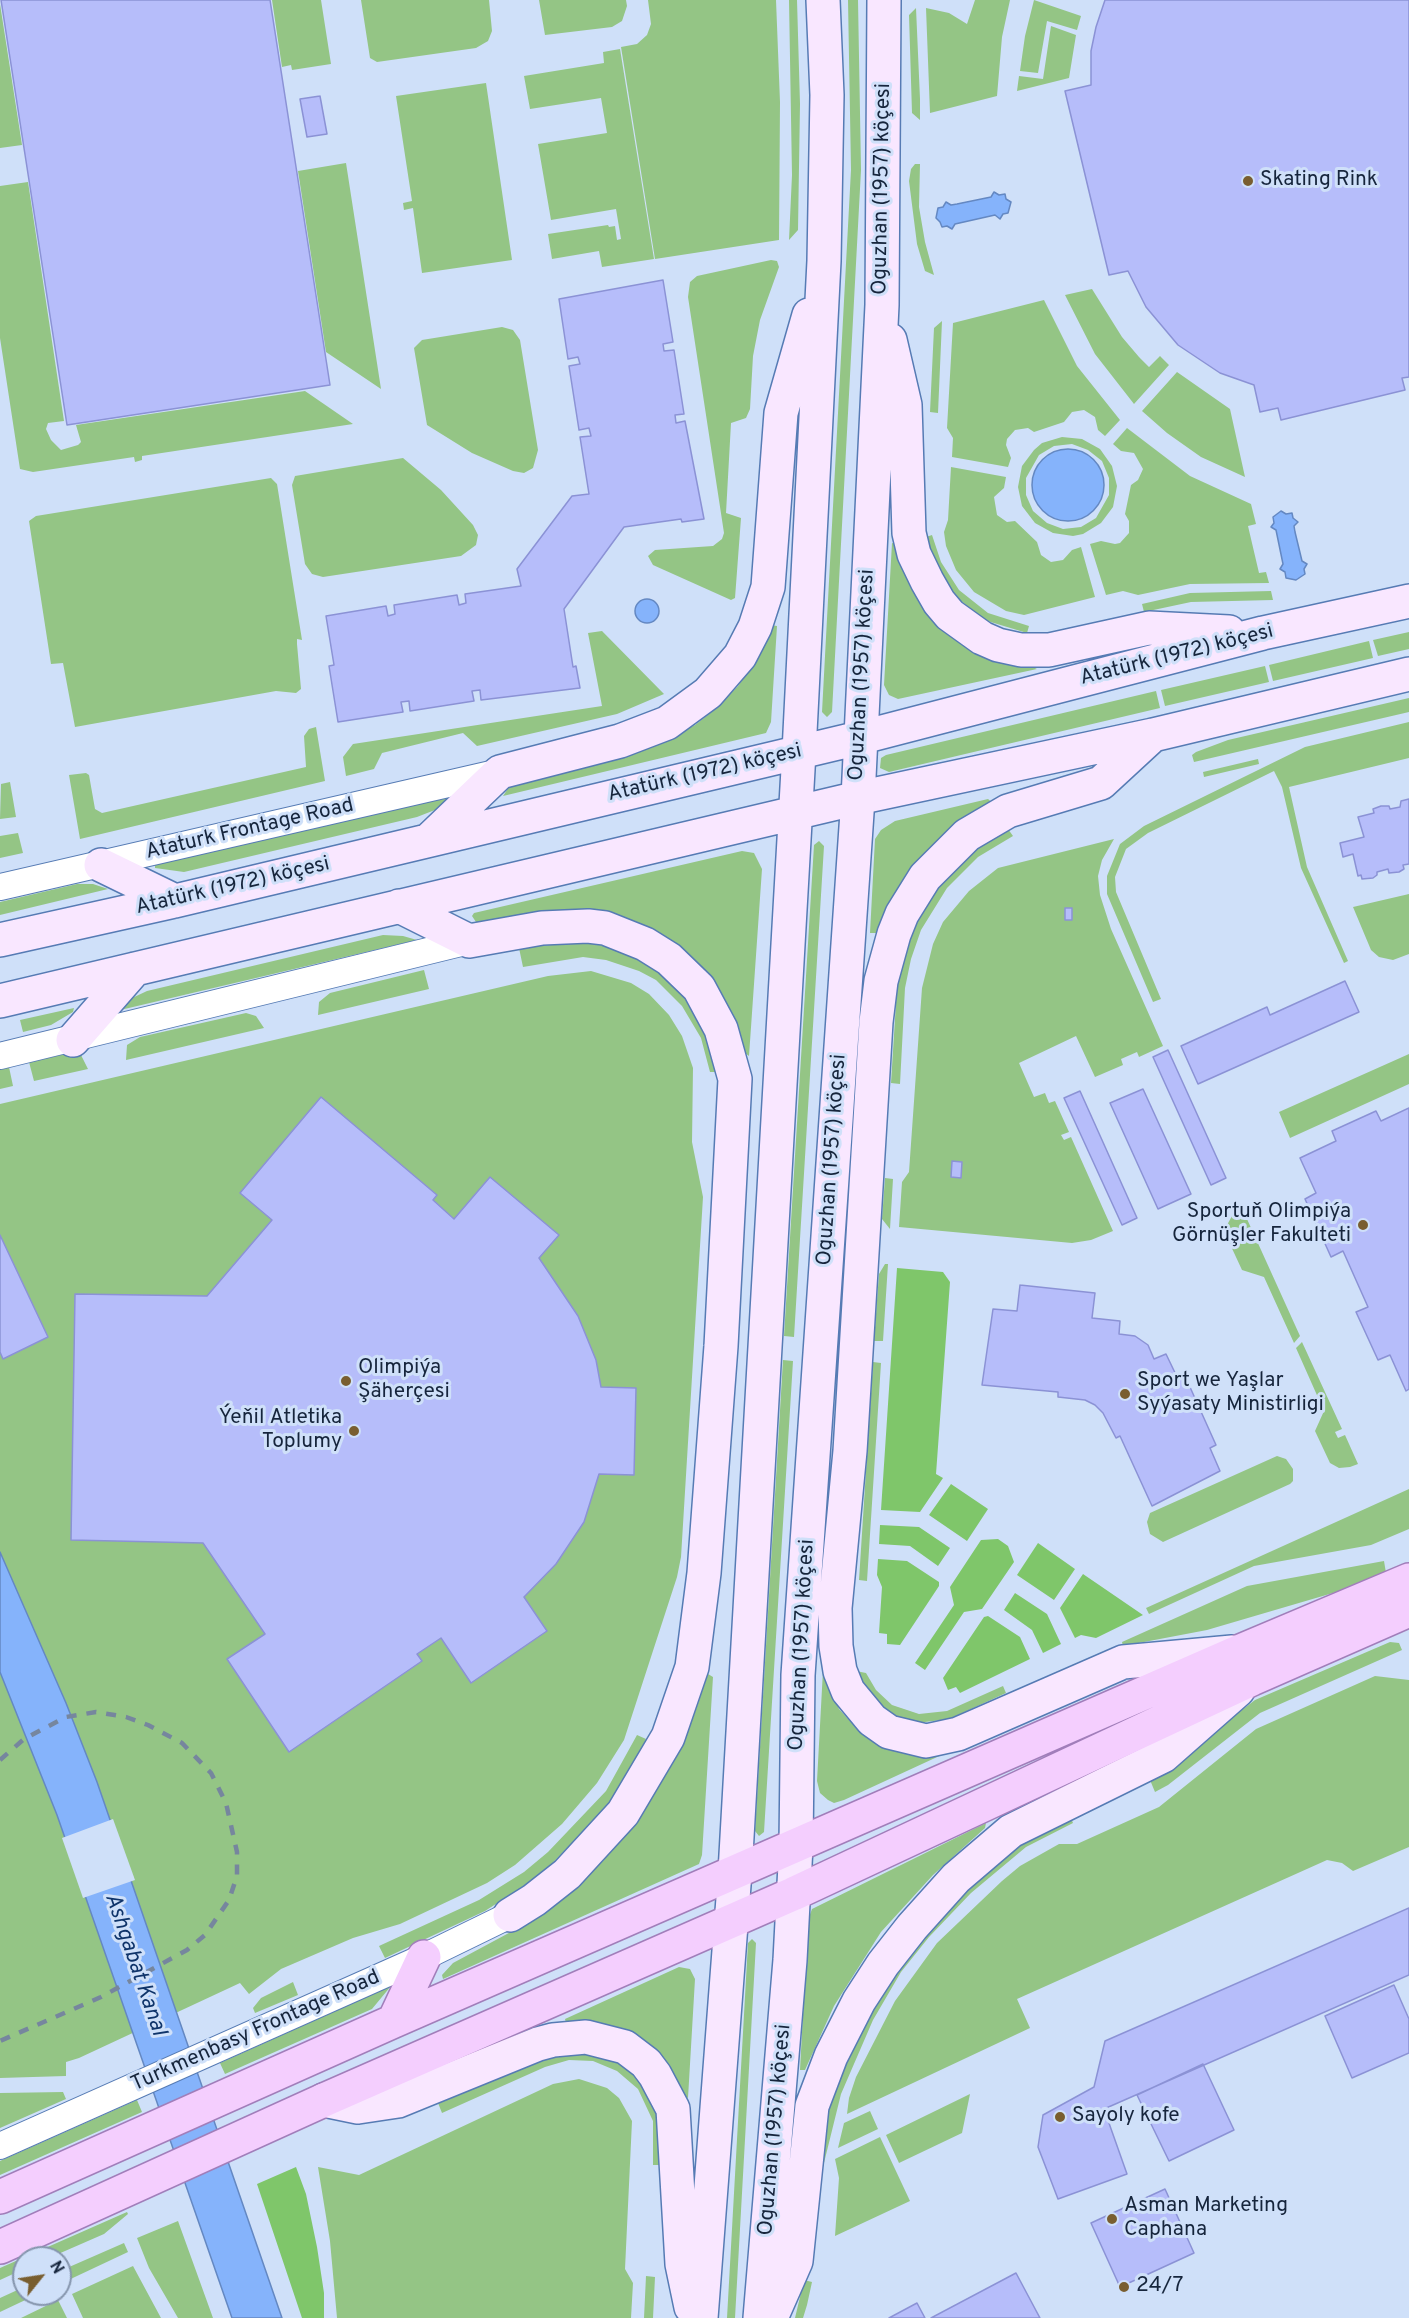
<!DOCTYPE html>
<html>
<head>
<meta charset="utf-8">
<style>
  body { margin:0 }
  #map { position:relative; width:1409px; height:2318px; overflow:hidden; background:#cfe0f9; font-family:Overpass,sans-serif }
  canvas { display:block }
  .north { position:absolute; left:12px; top:2246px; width:60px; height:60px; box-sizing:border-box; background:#cfe0f9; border:2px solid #8595ad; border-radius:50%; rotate:60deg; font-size:16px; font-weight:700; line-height:24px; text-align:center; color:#16253c }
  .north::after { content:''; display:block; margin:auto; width:21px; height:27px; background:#795e30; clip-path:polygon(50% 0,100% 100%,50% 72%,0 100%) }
</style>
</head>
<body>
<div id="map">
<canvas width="1409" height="2318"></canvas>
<div class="north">N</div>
</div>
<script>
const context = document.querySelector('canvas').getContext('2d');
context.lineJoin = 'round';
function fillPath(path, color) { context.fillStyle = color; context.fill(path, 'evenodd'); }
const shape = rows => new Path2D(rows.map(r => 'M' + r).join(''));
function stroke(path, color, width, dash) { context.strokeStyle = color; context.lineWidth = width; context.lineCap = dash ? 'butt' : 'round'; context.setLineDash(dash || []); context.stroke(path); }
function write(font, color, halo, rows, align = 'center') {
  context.font = font + ' Overpass,sans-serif'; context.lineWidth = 6; context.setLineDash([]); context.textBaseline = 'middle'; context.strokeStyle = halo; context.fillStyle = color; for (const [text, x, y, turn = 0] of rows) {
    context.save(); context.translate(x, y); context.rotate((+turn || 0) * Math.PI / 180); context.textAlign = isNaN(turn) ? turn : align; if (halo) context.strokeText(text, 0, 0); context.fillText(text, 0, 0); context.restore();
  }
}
fillPath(shape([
  [272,0,321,0,331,64,292,70,291,65,282,67],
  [361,0,489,0,492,31,488,41,476,48,377,62,370,58],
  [539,0,626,0,627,6,622,21,612,27,545,35],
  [648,0,776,0,780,102,779,240,655,259,621,47,637,44,647,35,651,24],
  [789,0,797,0,800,104,798,230,789,240,792,175],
  [848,0,858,0,861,170,832,712,827,717,822,712,851,170],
  [975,0,1010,0,1002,37,997,96,930,113,926,8,949,13,967,24],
  [1034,0,1081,16,1077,30,1047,21,1038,73,1020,71,1025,36],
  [0,4,22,145,0,148],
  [916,8,920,99,920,120,912,113,909,15],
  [1051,26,1076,35,1069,78,1017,91,1019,76,1043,79],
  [620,49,654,259,602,267,599,251,552,259,548,234,608,225,609,227,615,226,617,240,621,239,616,209,551,220,538,144,607,133,601,98,530,109,524,76,604,63,603,52],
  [486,83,512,260,422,273,413,208,404,210,403,203,412,201,396,96],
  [346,163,381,389,326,352,298,171],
  [915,164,920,164,919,207,925,242,934,275,925,271,917,244,909,181,911,169],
  [28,182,64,421,48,423,46,429,51,440,61,450,78,445,81,442,76,425,305,391,353,424,142,456,142,460,135,462,134,457,33,472,20,469,0,338,0,186],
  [771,260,777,261,779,267,760,320,753,356,750,409,746,418,731,423,726,513,741,518,735,598,731,600,653,565,648,556,655,550,713,546,722,539,724,533,688,297,690,282,697,276],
  [1092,289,1122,337,1139,357,1149,367,1160,356,1169,365,1134,404,1095,354,1065,295],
  [1044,300,1077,366,1120,420,1105,436,1098,430,1095,417,1084,410,1072,412,1064,422,1034,432,1028,428,1015,430,1007,439,1006,445,1011,458,1008,467,952,457,953,438,947,428,953,323],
  [942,321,938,413,930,412,934,328],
  [502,327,513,330,520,340,538,450,533,468,524,473,513,471,472,453,427,425,414,348,422,340],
  [1177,372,1230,409,1245,477,1201,457,1167,433,1142,411],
  [1127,428,1190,476,1251,504,1256,524,1248,526,1259,573,1266,572,1269,583,1190,584,1138,595,1123,591,1106,595,1090,544,1101,541,1115,544,1120,543,1129,533,1129,521,1125,514,1131,485,1138,480,1143,469,1134,453,1121,451,1113,444],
  [1062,437,1082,439,1100,449,1112,466,1117,486,1113,507,1101,523,1083,534,1073,536,1053,533,1035,523,1022,506,1018,487,1022,466,1034,450,1042,443],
  [1072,444,1088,450,1102,461,1109,478,1109,495,1096,518,1081,527,1063,529,1047,523,1033,511,1026,495,1026,478,1039,455,1054,446],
  [403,458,441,490,473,525,478,535,476,545,461,556,323,577,312,574,305,564,292,485,295,476],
  [951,467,1006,477,1004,488,994,497,997,515,1007,522,1015,521,1037,542,1041,555,1051,562,1063,560,1072,550,1081,547,1095,597,1024,615,1006,611,974,592,956,570,946,546,944,532,948,520],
  [271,478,277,484,302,640,297,639,297,644,301,689,296,693,276,691,75,727,63,663,51,664,29,521,36,516],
  [932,535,941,562,959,590,988,613,1029,626,1027,633,984,620,954,595,932,558,926,537],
  [892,543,896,544,906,577,931,617,1037,669,898,699,889,695,884,685],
  [1271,591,1273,600,1191,602,1144,612,1142,604,1190,593],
  [770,625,777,626,771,722,766,733,503,796,509,787,518,782,651,748,695,725,718,707,738,686,755,662],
  [602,631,664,694,617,714,477,746,463,733,382,753,374,769,346,776,343,757,353,744,602,706,588,633],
  [1409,632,1409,649,1378,656,1373,640],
  [1369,641,1373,658,1273,681,1269,665],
  [1265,666,1269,682,1165,706,1161,690],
  [1156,691,1160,708,889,772,880,768,881,758,886,755],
  [1409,698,1409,712,1194,762,1192,755,1196,752,1228,740],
  [1409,722,1409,758,1289,787,1307,867,1348,961,1344,963,1301,868,1282,787,1274,771,1148,833,1126,849,1115,877,1116,892,1161,999,1153,1002,1107,894,1107,876,1120,844,1144,826,1305,747],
  [316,727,325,781,80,839,69,775,86,773,89,775,95,809,102,813,306,767,304,736,309,729],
  [1258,759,1259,764,1204,777,1203,772],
  [10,782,16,817,0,819,1,784],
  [450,796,440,808,417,817,184,872,155,868,155,865],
  [988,799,994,804,893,899,876,933,870,933,875,839,881,830,895,821],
  [1008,829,1013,836,978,857,947,888,921,930,911,959,905,988,900,1084,891,1083,897,987,913,927,940,883,972,851],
  [18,833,23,853,0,858,0,836],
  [1114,839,1102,860,1098,876,1100,895,1111,929,1163,1046,1139,1057,1137,1052,1121,1059,1123,1065,1095,1077,1076,1036,1019,1063,1034,1097,1045,1093,1049,1103,1055,1101,1069,1132,1061,1135,1064,1140,1071,1137,1113,1231,1091,1240,1072,1243,899,1227,902,1182,909,1172,922,988,933,944,943,922,969,891,998,868],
  [819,841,824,846,794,1337,784,1336,814,845],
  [742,851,754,853,762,869,749,1056,745,1053,734,1018,711,979,578,910,534,913,489,923,476,922,472,916,474,913],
  [77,884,93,884,108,889,0,915,0,902],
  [1409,894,1409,954,1393,960,1379,957,1371,950,1353,907],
  [383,935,403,936,417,940,116,1011,130,999,147,991],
  [584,942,616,948,649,962,678,987,700,1018,717,1072,710,1072,701,1038,682,1006,656,980,639,971,606,960,583,957,523,967,519,948],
  [424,970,429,989,318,1015,319,1002,330,993],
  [591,971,631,983,649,994,669,1015,682,1036,693,1068,692,1142,703,1197,681,1557,677,1577,624,1740,597,1783,562,1824,515,1865,487,1883,400,1924,353,1938,281,1969,249,1994,240,1983,79,2058,66,2062,66,2076,0,2078,0,1104,548,976],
  [74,1008,73,1012,51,1025,23,1032,20,1020],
  [246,1013,256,1016,264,1028,126,1060,127,1045,140,1037],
  [70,1053,81,1055,88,1069,34,1081,29,1062],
  [1409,1054,1409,1084,1290,1138,1279,1112],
  [9,1067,13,1086,0,1089,0,1069],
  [885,1178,893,1179,890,1229,882,1219],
  [1242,1208,1300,1336,1294,1343,1264,1277,1242,1270,1229,1242,1227,1225,1232,1216],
  [885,1264,888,1264,883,1341,874,1341,879,1274],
  [1302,1342,1342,1429,1335,1432,1338,1438,1345,1435,1358,1464,1350,1467,1339,1468,1330,1463,1315,1431,1324,1411,1296,1348],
  [783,1360,793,1361,764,1832,759,1836,755,1831],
  [873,1362,881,1363,867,1581,859,1580],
  [1277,1456,1286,1459,1293,1469,1293,1481,1290,1484,1163,1542,1150,1534,1147,1522,1150,1513],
  [1409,1489,1409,1529,1371,1545,1254,1566,1149,1614,1146,1608],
  [1384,1561,1386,1573,1367,1583,1207,1630,1123,1646,1122,1642,1247,1586],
  [1390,1642,1399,1643,1402,1650,1260,1713,1168,1785,1155,1792,1150,1780,1255,1700],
  [823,1670,839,1709,859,1731,888,1748,902,1752,948,1752,844,1800,834,1803,828,1800,820,1793,817,1781],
  [856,1671,866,1673,876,1690,892,1705,919,1714,947,1711,1003,1686,1006,1693,949,1719,917,1723,897,1717,879,1705,863,1685],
  [708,1674,713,1677,702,1855,699,1864,443,1979,442,1975,453,1963,520,1927,581,1882,603,1861,649,1801,668,1768,693,1718],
  [1375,1676,1409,1680,1409,1847,1353,1871,1342,1863,1327,1860,1017,1999,1030,2028,847,2114,849,2098,856,2077,895,2001,937,1943,1002,1881,1020,1866,1059,1844,1077,1844,1159,1807,1256,1729],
  [637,1735,646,1739,638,1758,615,1798,542,1874,485,1911,385,1958,379,1946,479,1900,524,1872,548,1852,606,1791],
  [1070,1816,1073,1823,1026,1847,971,1893,929,1937,901,1972,873,2020,841,2094,821,2175,828,2111,834,2091,866,2017,923,1932,1008,1851],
  [986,1823,985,1828,933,1875,881,1932,834,2006,805,2070,800,2070,808,1920,812,1909],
  [752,1939,756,1943,735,2318,727,2318,748,1943],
  [679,1967,690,1969,695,1979,688,2098,566,2023,565,2019],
  [293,1982,298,1995,255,2013,253,2008,261,1998],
  [391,1986,372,2009,225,2074,220,2063],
  [567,2049,623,2061,658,2102,664,2165,653,2165,653,2121,638,2089,617,2071,593,2061,569,2060,545,2067,442,2113,438,2103,540,2057],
  [579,2079,607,2088,619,2098,632,2121,625,2269,633,2283,631,2318,337,2318,330,2241,318,2167,359,2175,553,2084],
  [63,2092,66,2099,0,2128,0,2093],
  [970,2094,962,2133,899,2163,886,2135],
  [137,2100,142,2112,0,2175,0,2161],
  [870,2111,878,2129,838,2148,844,2123],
  [880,2137,910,2201,835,2236,839,2178,835,2159],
  [127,2212,128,2214,104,2234,49,2258,24,2258,24,2269,0,2280,0,2268],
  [178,2221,213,2318,178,2318,149,2268,137,2238],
  [124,2243,128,2252,60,2284,60,2271],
  [133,2266,161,2318,83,2318,72,2294],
  [646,2276,655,2277,653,2318,644,2318],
  [804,2280,812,2282,807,2305,803,2318,795,2318],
  [24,2287,24,2294,38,2294,0,2312,0,2298],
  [58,2300,67,2318,20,2318,21,2318]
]), '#94c585');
fillPath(shape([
  [897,1268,943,1272,950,1282,936,1474,943,1478,920,1512,881,1510],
  [951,1484,988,1509,967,1541,929,1515],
  [880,1525,919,1527,950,1548,938,1566,910,1546,879,1544],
  [998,1539,1008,1546,1014,1562,982,1609,964,1612,925,1670,915,1663,954,1605,950,1587,981,1540],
  [1038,1543,1075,1569,1054,1600,1017,1575],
  [878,1559,907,1561,939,1582,939,1586,900,1645,887,1644,887,1634,879,1633,882,1587,877,1575],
  [1083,1574,1143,1615,1096,1638,1081,1635,1075,1638,1060,1608],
  [1015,1593,1047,1614,1061,1644,1043,1653,1032,1630,1004,1610],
  [988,1616,1020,1637,1030,1659,960,1693,956,1687,948,1690,943,1678,984,1617],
  [296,2167,306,2194,317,2247,324,2293,324,2318,302,2318,257,2184]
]), '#7fc66a');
const water = shape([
  [994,192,999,195,1005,194,1006,199,1011,202,1008,213,1003,214,1000,219,995,215,955,224,952,229,947,226,942,227,940,222,936,218,938,208,943,207,946,202,951,205,957,204,991,197,994,192],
  '1032 485a36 36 0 1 1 72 0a36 36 0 1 1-72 0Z',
  [1281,511,1286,514,1292,513,1293,518,1298,522,1294,526,1295,532,1302,561,1307,564,1304,569,1305,574,1296,580,1286,578,1285,572,1280,569,1283,564,1276,530,1271,527,1274,523,1273,517,1281,511],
  '635 611a12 12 0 1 1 24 0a12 12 0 1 1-24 0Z',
  [0,1552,66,1703,97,1782,282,2318,232,2318,57,1815,0,1672,0,1552]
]);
fillPath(water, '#85b3fb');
stroke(water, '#6488c2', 1.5);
fillPath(shape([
  [113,1819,135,1880,83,1898,62,1838]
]), '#cfe0f9');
const building = shape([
  [1,0,270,0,330,385,67,425,1,0],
  [1105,0,1409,0,1409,377,1402,378,1405,390,1281,420,1278,408,1260,412,1254,385,1220,373,1178,345,1146,307,1128,271,1109,275,1065,91,1091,85,1091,51,1096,27,1105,0],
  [320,96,327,134,307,137,300,99,320,96],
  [663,280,673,342,663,344,664,351,674,350,684,414,675,415,676,423,685,421,704,519,682,522,681,519,624,527,564,609,573,667,576,666,580,688,481,700,480,690,472,691,474,701,410,711,409,701,401,702,403,712,338,722,329,666,334,665,326,616,386,606,388,616,395,614,394,605,457,595,459,605,466,603,465,594,521,586,517,569,572,496,589,494,580,437,591,436,589,428,579,430,569,366,580,364,578,357,568,359,559,299,663,280],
  [1409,799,1409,864,1403,865,1404,869,1399,872,1389,873,1388,869,1377,872,1377,875,1373,878,1362,879,1361,875,1358,876,1353,854,1343,857,1340,843,1364,837,1358,817,1374,813,1373,809,1381,806,1389,806,1390,809,1400,807,1401,801,1409,799],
  [1065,908,1072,908,1072,920,1065,920,1065,908],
  [1345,981,1359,1012,1198,1084,1181,1046,1267,1007,1270,1015,1345,981],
  [1168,1050,1226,1178,1211,1185,1153,1057,1168,1050],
  [1143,1089,1191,1194,1158,1209,1110,1103,1143,1089],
  [1080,1091,1137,1218,1122,1225,1064,1098,1080,1091],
  [321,1097,437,1195,433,1200,454,1219,490,1177,559,1235,539,1258,578,1316,596,1360,601,1387,636,1388,634,1475,599,1474,584,1522,556,1564,524,1597,547,1631,471,1683,441,1638,417,1654,422,1661,289,1752,227,1659,265,1634,203,1543,71,1540,75,1294,207,1296,272,1220,240,1193,321,1097],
  [1409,1108,1409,1389,1406,1391,1390,1355,1378,1360,1356,1312,1368,1307,1343,1251,1331,1257,1305,1199,1316,1193,1300,1158,1336,1141,1332,1131,1376,1111,1381,1121,1409,1108],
  [952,1161,962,1162,961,1178,951,1177,952,1161],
  [0,1235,48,1337,3,1359,0,1352,0,1235],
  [1020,1285,1095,1293,1092,1318,1120,1321,1119,1334,1135,1336,1148,1345,1154,1359,1166,1354,1178,1379,1185,1376,1216,1445,1210,1448,1220,1471,1152,1506,1120,1436,1116,1438,1103,1413,1095,1405,1085,1400,1058,1397,1058,1392,982,1385,993,1309,1017,1311,1020,1285],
  [1409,1908,1409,1975,1104,2109,1127,2174,1058,2199,1038,2147,1043,2115,1094,2087,1105,2041,1409,1908],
  [1394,1985,1409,2019,1409,2053,1352,2078,1325,2016,1394,1985],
  [1203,2064,1234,2130,1169,2161,1137,2095,1203,2064],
  [1165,2189,1194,2253,1120,2287,1091,2223,1165,2189],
  [1016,2273,1040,2318,931,2318,1016,2273],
  [917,2303,925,2318,889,2318,917,2303]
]);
fillPath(building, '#b6bdfa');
stroke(building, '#8b92d5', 1.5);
const minor = shape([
  [0,887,500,772],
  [0,1056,469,941],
  [0,2146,424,1957,510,1915]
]);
const secondary = shape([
  [890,340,905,405,909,533,914,554,927,581,939,602,950,615,982,638,998,645,1021,650,1049,650,1149,628,1229,632],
  [1153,735,1101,783,1008,811,967,835,925,877,902,914,894,934,881,981,876,1022,850,1451,835,1608,836,1646,840,1671,848,1691,872,1720,889,1732,926,1741,958,1734,1123,1662,1232,1652],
  [430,839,500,772,620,741,667,723,708,693,740,656,755,627,768,587,781,413,809,315],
  [101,865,175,901],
  [399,906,469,941,542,928,588,926,605,928,645,944,669,959,699,988,721,1029,735,1079,721,1346,704,1573,692,1667,668,1737,623,1813,567,1874,534,1900,510,1915],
  [0,940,175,901,859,738,1263,633,1409,601],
  [0,1001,858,798,1153,735,1409,674],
  [73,1040,135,969],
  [324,2100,358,2107,398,2101,538,2044,553,2040,586,2037,625,2047,646,2063,655,2075,673,2109,682,2264,691,2307],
  [701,2318,735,1872,799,752,824,261,827,95,823,0],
  [760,2318,790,1960,796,1846,798,1675,858,798,882,305,884,0],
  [771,2318,796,2261,812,2106,831,2056,859,2001,883,1964,912,1927,956,1878,1011,1831,1163,1756,1238,1690]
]);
const primary = shape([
  [394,2021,424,1957],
  [0,2197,394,2021,1238,1652,1409,1580],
  [0,2247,324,2100,793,1894,1252,1679,1409,1610]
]);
stroke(minor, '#567bb4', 28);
stroke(secondary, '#567bb4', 36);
stroke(primary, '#a17eba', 36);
stroke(minor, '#fff', 26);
stroke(secondary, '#f9e7ff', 33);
stroke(primary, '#f4cefe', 33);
stroke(shape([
  [0,1760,24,1739,66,1717,96,1712,126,1717,148,1725,182,1743,211,1773,226,1803,237,1852,237,1876,229,1900,205,1935,187,1950,101,1997,0,2041]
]), '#76869e', 4.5, [10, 10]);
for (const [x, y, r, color] of [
  [1248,181,6,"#795e30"],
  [1363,1225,6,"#795e30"],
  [346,1381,6,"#795e30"],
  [1125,1394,6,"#795e30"],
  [354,1431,6,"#795e30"],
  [1060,2117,6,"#795e30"],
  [1112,2219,6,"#795e30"],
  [1124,2287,6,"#795e30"]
]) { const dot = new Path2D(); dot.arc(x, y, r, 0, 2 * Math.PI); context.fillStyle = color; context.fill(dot); stroke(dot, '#cfe0f9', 2); }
write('21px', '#16253c', '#cfe0f9', [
  ["Skating Rink",1260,181],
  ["Sportuň Olimpiýa",1351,1213,"right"],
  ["Görnüşler Fakulteti",1351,1237,"right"],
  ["Olimpiýa",358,1369],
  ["Şäherçesi",358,1393],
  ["Sport we Yaşlar",1137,1382],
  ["Syýasaty Ministirligi",1137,1406],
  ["Ýeňil Atletika",342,1419,"right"],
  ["Toplumy",342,1443,"right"],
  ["Sayoly kofe",1072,2117],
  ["Asman Marketing",1124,2207],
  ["Caphana",1124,2231],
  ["24/7",1136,2287]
], 'left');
write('21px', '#16253c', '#cfe0f9', [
  ["Oguzhan (1957) köçesi",883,189,-89],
  ["Atatürk (1972) köçesi",1177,656,-14],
  ["Oguzhan (1957) köçesi",863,675,-87],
  ["Atatürk (1972) köçesi",705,774,-13],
  ["Ataturk Frontage Road",250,830,-13],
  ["Atatürk (1972) köçesi",233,887,-13],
  ["Oguzhan (1957) köçesi",833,1160,-86],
  ["Oguzhan (1957) köçesi",803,1645,-87],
  ["Turkmenbasy Frontage Road",256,2032,-24],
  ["Oguzhan (1957) köçesi",776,2130,-85]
]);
write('italic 22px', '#0f346a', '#cfe0f9', [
  ["Ashgabat Kanal",134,1965,71]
]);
</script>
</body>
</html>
